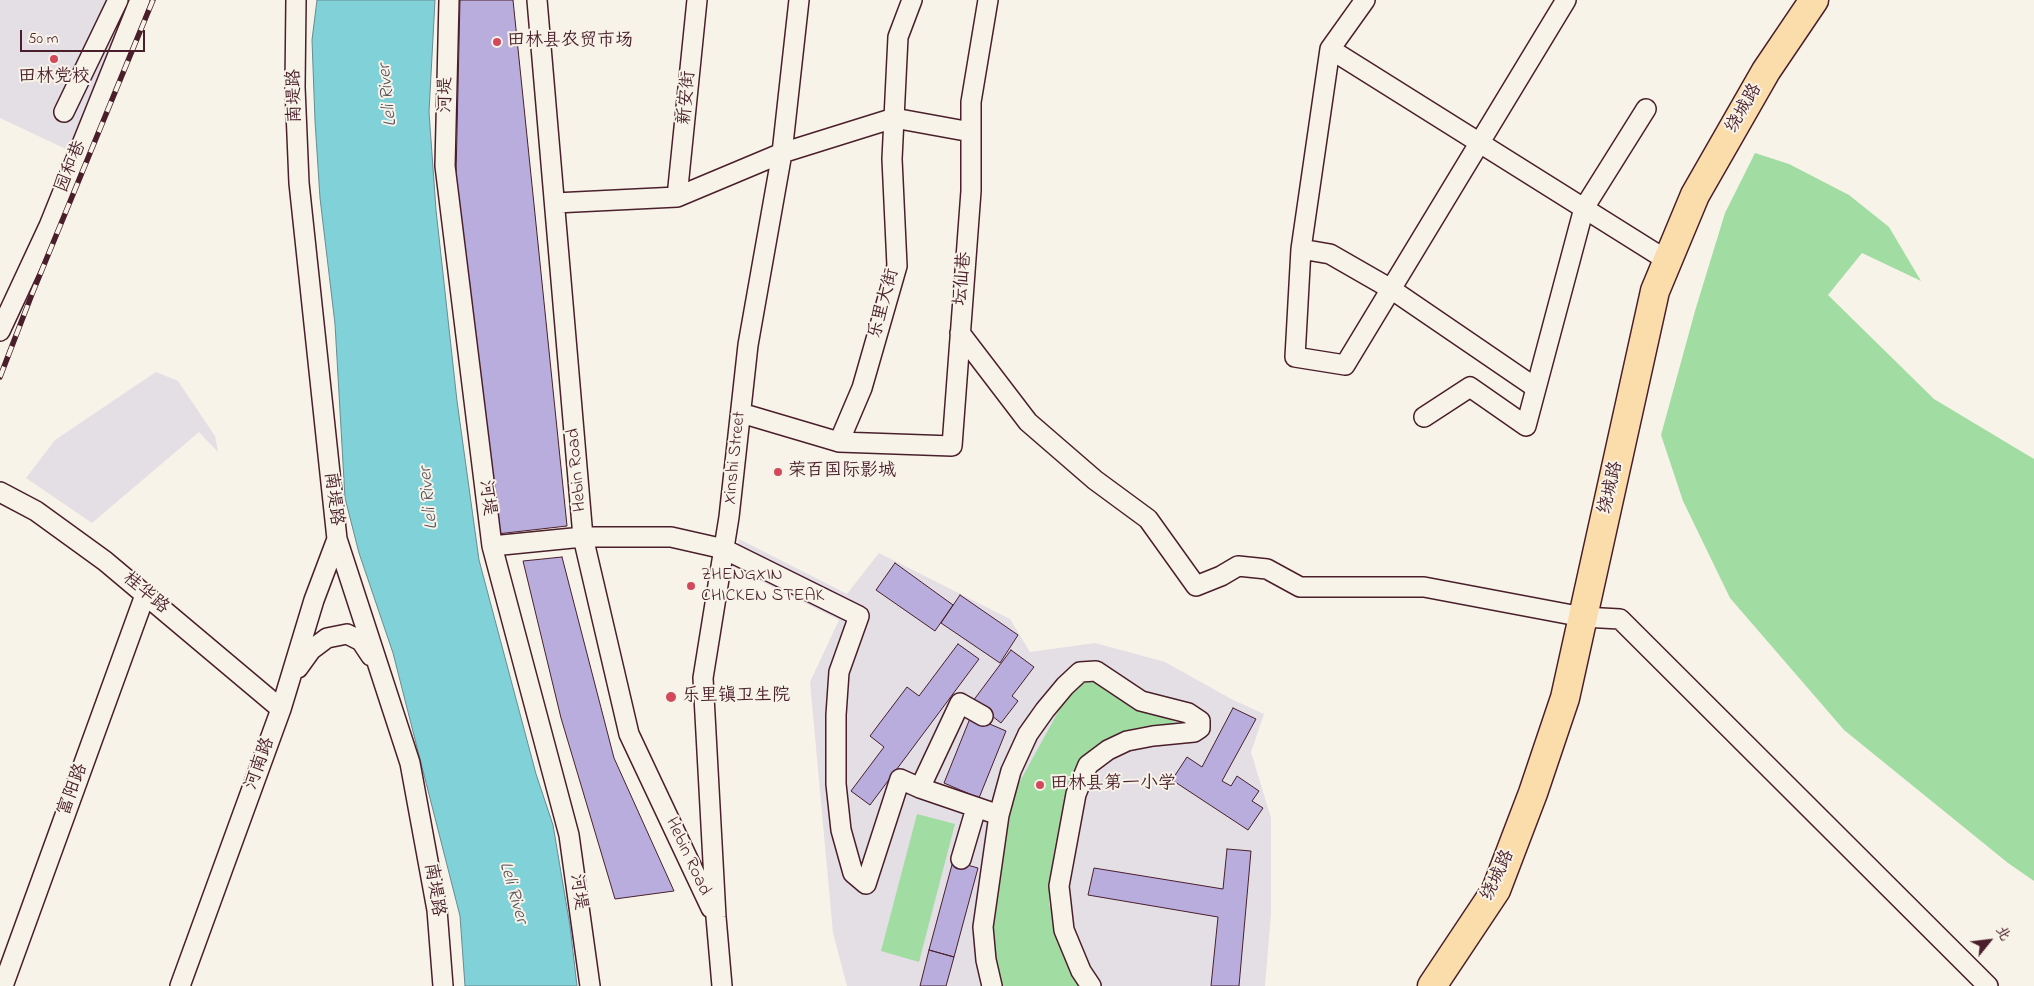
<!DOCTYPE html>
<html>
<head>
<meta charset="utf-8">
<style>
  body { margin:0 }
  #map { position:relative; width:2034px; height:986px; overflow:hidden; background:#f7f3e8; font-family:"Indie Flower","LXGW WenKai TC",sans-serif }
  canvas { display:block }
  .north { position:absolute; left:1964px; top:916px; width:50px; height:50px; -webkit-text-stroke:4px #f7f3e8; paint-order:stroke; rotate:61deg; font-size:14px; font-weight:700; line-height:20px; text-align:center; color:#4a1f2b }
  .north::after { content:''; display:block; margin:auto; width:18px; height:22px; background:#4a1f2b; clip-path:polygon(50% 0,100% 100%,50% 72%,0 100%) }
  .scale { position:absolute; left:20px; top:30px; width:125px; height:22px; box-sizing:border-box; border:2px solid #4a1f2b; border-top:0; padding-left:6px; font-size:15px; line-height:18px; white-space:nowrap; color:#4a1f2b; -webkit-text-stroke:4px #f7f3e8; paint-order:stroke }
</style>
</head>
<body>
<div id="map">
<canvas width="2034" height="986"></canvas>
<div class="north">北</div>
<div class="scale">50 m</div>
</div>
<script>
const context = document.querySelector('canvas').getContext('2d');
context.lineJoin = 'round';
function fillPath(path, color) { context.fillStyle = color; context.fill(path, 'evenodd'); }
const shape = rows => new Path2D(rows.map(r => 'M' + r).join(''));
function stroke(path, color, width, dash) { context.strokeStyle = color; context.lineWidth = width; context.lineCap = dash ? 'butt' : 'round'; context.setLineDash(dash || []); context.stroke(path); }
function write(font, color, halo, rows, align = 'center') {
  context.font = font + ' "Indie Flower","LXGW WenKai TC",sans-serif'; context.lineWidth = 4; context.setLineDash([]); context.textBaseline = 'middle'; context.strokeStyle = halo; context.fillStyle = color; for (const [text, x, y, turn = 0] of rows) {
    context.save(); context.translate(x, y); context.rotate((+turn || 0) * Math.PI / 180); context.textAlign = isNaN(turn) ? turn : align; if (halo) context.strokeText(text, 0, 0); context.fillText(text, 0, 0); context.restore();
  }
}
fillPath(shape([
  [0,0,132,0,68,150,0,118],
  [156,372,178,381,215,436,218,452,199,432,92,523,26,478,55,440],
  [739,539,847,594,879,553,1010,619,1030,652,1095,643,1165,662,1233,700,1264,714,1251,752,1271,818,1271,914,1265,986,847,986,833,933,810,682,839,620,731,566]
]), '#e4dee5');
fillPath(shape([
  [1755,153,1789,164,1849,195,1889,227,1921,281,1862,253,1828,295,1934,399,2034,459,2034,881,2008,863,1844,730,1730,598,1683,501,1661,435,1695,311,1725,213],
  [1095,682,1105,684,1123,697,1181,725,1105,746,1076,770,1054,852,1049,904,1068,957,1082,986,1001,986,993,970,990,929,1006,823,1019,783,1069,692,1082,683],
  [917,814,955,824,919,962,881,951]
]), '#a1dda3');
const water = shape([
  [317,0,435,0,429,112,436,210,457,401,479,560,536,774,553,825,570,926,577,986,465,986,460,916,393,653,359,553,345,498,335,324,320,198,315,121,312,40,317,0]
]);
fillPath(water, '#80d1d8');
stroke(water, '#6a8a93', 1);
const building = shape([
  [460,0,513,0,567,526,497,534,456,175,460,0],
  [562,557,614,758,674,891,615,899,561,718,523,561,562,557],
  [895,563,953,605,935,631,876,590,895,563],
  [960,595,1018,635,1000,663,941,623,960,595],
  [958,644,979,659,870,805,851,791,884,747,870,736,907,687,919,696,958,644],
  [1011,650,1034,667,1012,696,1018,701,1001,723,973,701,1011,650],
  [1233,708,1256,719,1222,781,1231,786,1237,776,1259,791,1252,801,1263,808,1248,830,1172,780,1187,757,1202,767,1233,708],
  [971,716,1006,731,979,798,944,783,971,716],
  [1227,849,1251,851,1239,986,1211,986,1218,917,1088,895,1094,868,1223,889,1227,849],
  [953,861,978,868,954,957,929,950,953,861],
  [929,950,954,957,946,986,920,986,929,950]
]);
fillPath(building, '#b8addd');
stroke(building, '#4a1f2b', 1);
const minor = shape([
  [296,0,295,87,299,183,337,539,410,763,437,910,443,986],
  [449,0,445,166,492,546,569,835,590,986],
  [537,0,583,537,629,734,711,908],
  [1365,0,1330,49,1301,249,1295,357,1345,365,1566,0],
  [1330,49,1668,261],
  [64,112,118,0],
  [677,197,697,0],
  [555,203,677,197,782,153,894,118,971,132],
  [1301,249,1330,254,1391,289,1536,388],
  [0,331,49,226,140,0],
  [960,333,1028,422,1095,480,1148,519,1196,586,1221,576,1238,566,1267,569,1300,587,1424,587,1583,617,1620,619,1988,986],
  [741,413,839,442,862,388,897,266,892,159,898,37,912,0],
  [1424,417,1470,387,1526,426,1584,208,1646,109],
  [839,442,952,446,971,191,971,102,988,0],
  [0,492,36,511,105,561,281,709],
  [492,546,583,537,671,537,724,549,859,616,839,672,836,715,836,784,841,830,853,873,866,884,900,779,920,788,960,703,983,716],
  [298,668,311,650,327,638,347,634,361,641,371,656],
  [920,788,999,815],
  [961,859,976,808],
  [3,986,145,595],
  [180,986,281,709,314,600,337,539],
  [722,986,716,917,703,678,729,517,748,345,782,153,799,0],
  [992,986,986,960,983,927,999,815,1011,771,1028,734,1045,710,1065,686,1080,672,1096,671,1141,701,1188,713,1200,721,1200,728,1194,732,1153,736,1127,741,1108,750,1088,765,1076,794,1059,886,1064,930,1081,971,1091,986]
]);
const highway = shape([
  [1432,986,1496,890,1533,793,1565,698,1655,291,1695,195,1766,71,1814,0]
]);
stroke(minor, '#4a1f2b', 22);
stroke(highway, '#4a1f2b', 31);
stroke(minor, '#f7f3e8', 19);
stroke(highway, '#fbddab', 28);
const rail = shape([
  [0,377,32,294,153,0]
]);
stroke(rail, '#4a1f2b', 5.5);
stroke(rail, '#f7f3e8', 4, [11]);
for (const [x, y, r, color] of [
  [497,42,5,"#d1495b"],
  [54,59,5,"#d1495b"],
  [778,472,5,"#d1495b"],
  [691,586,5,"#d1495b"],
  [671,697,6,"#d1495b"],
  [1040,785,5,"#d1495b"]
]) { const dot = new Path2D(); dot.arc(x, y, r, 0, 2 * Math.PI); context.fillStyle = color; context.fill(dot); stroke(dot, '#f7f3e8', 2); }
write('18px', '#4a1f2b', '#f7f3e8', [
  ["田林县农贸市场",507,42],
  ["田林党校",54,78,"center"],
  ["荣百国际影城",788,472],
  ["ZHENGXIN",701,576],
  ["CHICKEN STEAK",701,597],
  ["乐里镇卫生院",682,697],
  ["田林县第一小学",1050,785]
], 'left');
write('18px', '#4a1f2b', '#f7f3e8', [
  ["河堤",447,95,-89],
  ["南堤路",296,96,-91],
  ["新安街",688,98,-85],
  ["绕城路",1745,109,-60],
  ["园和巷",72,167,-68],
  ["坛仙巷",964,279,-85],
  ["乐里大街",885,304,-75],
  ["Xinshi Street",736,458,-84],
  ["Hebin Road",578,470,-95],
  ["绕城路",1612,488,-77],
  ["河堤",486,498,83],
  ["南堤路",332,499,83],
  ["桂华路",145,594,40],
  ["河南路",261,764,-70],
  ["富阳路",74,790,-70],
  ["Hebin Road",687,857,65],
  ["绕城路",1499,876,-65],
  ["南堤路",433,890,81],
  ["河堤",577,892,82]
]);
write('italic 19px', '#5a545f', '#f7f3e8', [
  ["Leli River",389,95,-96],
  ["Leli River",430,498,-96],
  ["Leli River",512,893,74]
]);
</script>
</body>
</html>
